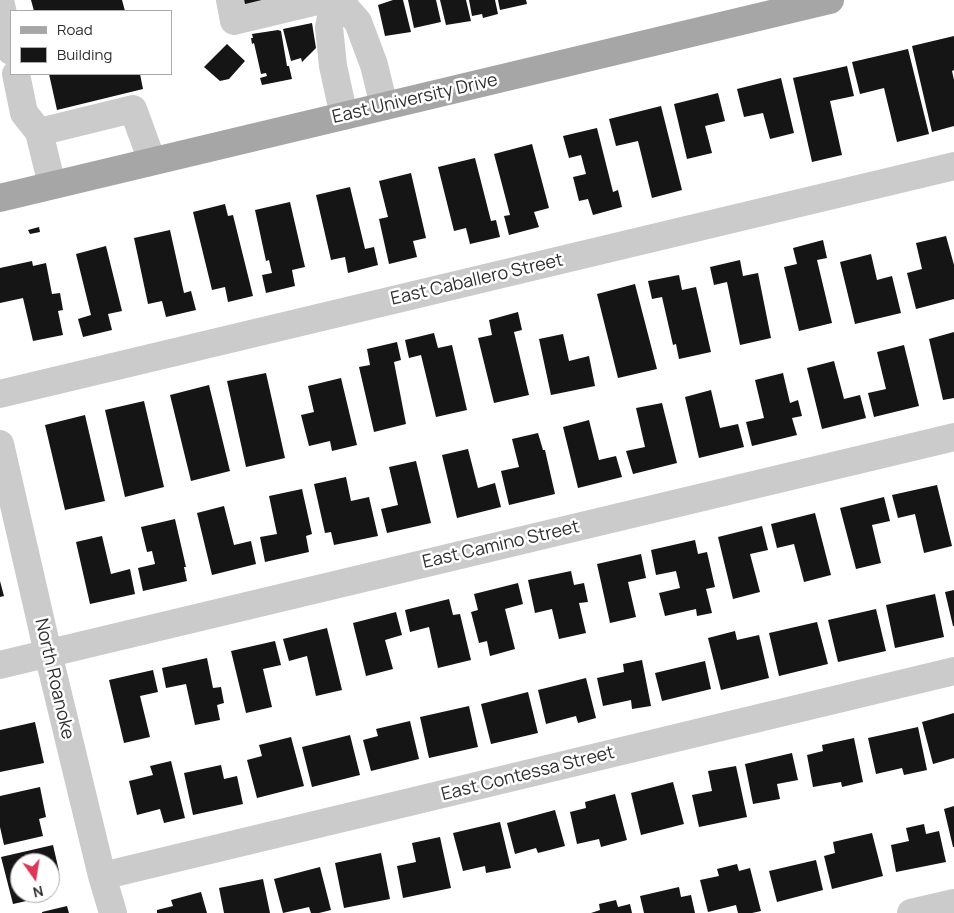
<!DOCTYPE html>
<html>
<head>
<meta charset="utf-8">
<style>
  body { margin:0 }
  #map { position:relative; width:954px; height:913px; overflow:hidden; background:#fff; font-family:Manrope,sans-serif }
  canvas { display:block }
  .legend { position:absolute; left:10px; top:10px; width:162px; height:65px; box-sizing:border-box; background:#fff; border:1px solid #ababab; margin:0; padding:6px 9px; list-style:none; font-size:15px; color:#2e2e2e }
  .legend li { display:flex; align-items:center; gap:10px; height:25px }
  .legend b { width:25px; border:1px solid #ababab }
  .north { position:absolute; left:10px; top:853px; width:50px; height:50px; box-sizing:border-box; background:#fff; border:1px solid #ababab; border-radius:50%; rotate:167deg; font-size:14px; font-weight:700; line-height:20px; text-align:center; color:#2e2e2e }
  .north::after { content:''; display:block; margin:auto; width:18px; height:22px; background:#de3656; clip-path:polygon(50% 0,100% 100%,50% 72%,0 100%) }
</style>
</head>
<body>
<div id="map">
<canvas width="954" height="913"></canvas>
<ul class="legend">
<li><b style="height:6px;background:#a6a6a6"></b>Road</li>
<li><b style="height:14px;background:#151515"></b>Building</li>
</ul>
<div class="north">N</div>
</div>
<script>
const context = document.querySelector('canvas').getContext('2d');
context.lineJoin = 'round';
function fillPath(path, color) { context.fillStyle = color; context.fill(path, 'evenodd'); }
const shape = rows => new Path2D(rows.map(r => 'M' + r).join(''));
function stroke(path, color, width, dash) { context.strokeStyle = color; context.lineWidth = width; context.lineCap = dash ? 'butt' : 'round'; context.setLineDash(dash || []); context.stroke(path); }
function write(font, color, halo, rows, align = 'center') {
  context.font = font + ' Manrope,sans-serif'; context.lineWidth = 5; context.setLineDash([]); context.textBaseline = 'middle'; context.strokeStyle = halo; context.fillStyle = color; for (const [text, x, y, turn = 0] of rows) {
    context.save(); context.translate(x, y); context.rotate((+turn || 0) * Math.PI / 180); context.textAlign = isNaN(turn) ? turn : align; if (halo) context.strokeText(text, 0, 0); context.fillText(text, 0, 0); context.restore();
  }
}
fillPath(shape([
  [31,0,122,0,125,11,34,11],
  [243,0,268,0,244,6],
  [393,0,403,0,411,32,385,36,378,5],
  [408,0,436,0,441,22,414,28],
  [440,0,466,0,471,21,446,25],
  [469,0,495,0,498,14,483,18,482,14,472,16],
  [498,0,526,0,527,4,500,10],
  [312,23,316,48,302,62,301,58,291,61,283,29],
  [278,30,281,31,287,66,289,66,292,79,262,85,260,78,267,76,266,73,261,74,254,43,252,44,251,38,253,38,252,34],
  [954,36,954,70,952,71,954,80,954,126,932,132,912,46],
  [227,44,245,61,229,79,220,81,204,67],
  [908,49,929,134,897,142,884,88,860,94,852,62],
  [847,66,854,96,830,101,842,155,812,162,793,78],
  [49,74,140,74,143,89,57,110],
  [781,78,794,133,770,139,763,113,744,117,737,89],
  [718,93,725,121,705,126,712,153,687,159,674,104],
  [661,106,682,190,652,198,638,141,616,146,609,119],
  [597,128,613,192,618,190,622,207,593,215,588,199,579,201,573,177,586,174,581,155,569,158,563,136],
  [532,144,549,208,534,212,539,227,509,235,504,216,510,215,494,154],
  [475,158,491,221,496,220,500,237,470,244,466,228,454,231,438,167],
  [411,173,426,238,413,241,417,257,389,264,379,219,388,217,379,181],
  [350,187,365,249,374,247,378,265,348,273,345,257,331,260,316,195],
  [290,202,305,267,292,270,295,286,266,293,262,275,272,273,269,260,266,261,255,210],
  [225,204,228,216,233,215,253,296,228,302,225,287,212,290,193,212],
  [39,227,40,232,30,234,28,230],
  [170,230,184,293,191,291,196,310,166,317,162,301,148,304,134,238],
  [946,236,954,265,954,299,916,309,907,273,922,269,916,243],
  [823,240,827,258,817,260,832,323,799,331,784,267,797,264,793,248],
  [106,246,122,311,108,314,112,330,83,337,78,319,91,315,76,254],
  [871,254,877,280,892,276,901,313,855,324,840,262],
  [740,260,743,276,758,273,771,338,740,345,727,282,714,285,710,267],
  [32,261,33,266,46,263,52,294,60,293,63,310,58,311,63,335,33,341,23,298,0,303,0,268],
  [679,275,682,290,696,287,711,352,679,359,676,344,673,345,662,297,652,299,648,281],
  [635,284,657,369,618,378,597,294],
  [518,312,522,330,514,332,529,395,494,403,478,338,492,335,489,320],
  [954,332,954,398,943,400,929,339],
  [434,333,438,348,452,345,467,410,436,417,421,355,409,358,405,340],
  [563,334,569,361,589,356,595,386,551,395,539,339],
  [397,342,401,360,394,362,406,424,374,432,359,367,370,365,367,349],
  [904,345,919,406,874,417,868,393,886,389,877,352],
  [834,361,844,399,860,395,866,418,822,429,807,368],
  [266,373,285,458,246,467,227,381],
  [783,373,790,403,798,400,802,416,792,418,797,435,752,446,746,422,764,418,755,380],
  [341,378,357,445,332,451,330,441,309,446,301,415,314,412,308,386],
  [209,385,230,471,191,481,170,395],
  [711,390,720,428,738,424,744,447,699,458,685,397],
  [144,401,164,487,125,497,105,410],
  [662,403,677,463,633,474,626,451,645,447,636,408],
  [85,415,105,501,65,510,45,425],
  [589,420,599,460,616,456,622,477,578,488,563,427],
  [538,433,543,450,545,450,555,494,509,505,501,471,519,467,512,439],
  [468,449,478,488,495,483,501,507,457,518,442,455],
  [416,461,431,523,387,533,381,509,398,505,389,467],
  [346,477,351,501,369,497,378,536,334,545,331,532,325,533,314,484],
  [937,485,952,546,924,553,915,514,898,518,892,495],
  [302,489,312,534,306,536,309,552,265,562,260,537,277,534,269,496],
  [884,497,890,521,872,525,881,563,856,569,840,508],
  [224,506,234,545,251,541,256,564,212,575,197,513],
  [815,513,831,575,804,582,794,544,777,548,771,524],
  [175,519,186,567,184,567,187,581,143,591,138,568,155,564,152,551,147,552,141,527],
  [762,526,768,550,750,554,760,592,733,599,718,537],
  [102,536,111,574,130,569,135,594,90,604,76,542],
  [695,540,698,554,707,552,715,587,706,589,712,613,697,616,696,609,665,616,659,593,680,588,676,571,656,575,651,550],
  [641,554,646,578,628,582,636,617,610,623,597,564],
  [571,571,574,585,584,583,588,602,579,603,586,633,559,639,552,609,535,613,528,580],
  [0,581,4,596,0,597],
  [518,583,523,604,505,609,515,649,490,656,487,641,479,643,471,612,478,610,474,594],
  [954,590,954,626,953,626,945,592],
  [935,594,944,637,895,648,886,605],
  [449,599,453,615,460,614,471,660,438,668,429,627,410,632,405,610],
  [876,609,886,651,838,662,828,620],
  [396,612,402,635,385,640,393,669,366,676,353,623],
  [817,622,828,664,779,676,769,633],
  [327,628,342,690,316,696,307,656,289,661,283,639],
  [735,631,737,640,759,635,769,678,721,690,708,638],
  [275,641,281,665,263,669,272,707,246,713,231,651],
  [207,658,213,688,221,687,224,703,217,705,220,720,195,725,186,684,166,688,162,668],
  [642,660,651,706,632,709,631,700,603,706,597,678,624,672,623,664],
  [705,661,711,689,662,701,655,673],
  [153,670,158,692,140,696,150,737,124,743,109,680],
  [586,678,596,718,578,723,576,716,546,724,538,690],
  [528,692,538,733,491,744,481,704],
  [469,706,478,747,429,758,420,717],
  [954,713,954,758,933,764,922,722],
  [410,721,419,759,371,771,363,740,378,736,376,729],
  [35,722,44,763,0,772,0,730],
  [918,727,927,770,904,775,902,768,876,774,868,738],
  [350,735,360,775,312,787,302,747],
  [291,737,304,786,257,798,247,760,262,756,259,745],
  [854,738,863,782,842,787,841,782,813,787,807,755,823,751,822,745],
  [792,753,798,780,777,784,780,799,753,804,745,764],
  [171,761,185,818,164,823,160,809,137,815,129,781,153,775,150,766],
  [221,765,224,779,237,776,243,804,193,815,184,773],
  [736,766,747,817,699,827,692,795,712,791,708,771],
  [673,782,684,824,641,835,631,793],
  [40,787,46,817,39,819,43,836,4,845,0,827,0,796],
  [615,794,627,840,601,847,599,839,577,844,570,812,586,808,585,802],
  [954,806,954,847,953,847,944,809],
  [555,810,565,846,538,853,536,848,515,854,507,823],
  [500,822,511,868,486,873,485,866,463,871,453,833],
  [924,824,926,834,939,831,946,862,896,872,891,845,909,841,906,828],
  [872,833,883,876,832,889,824,856,835,853,833,842],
  [440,837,451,888,403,898,397,866,416,862,412,843],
  [53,845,59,871,50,873,50,863,20,863,20,893,48,893,49,896,13,904,1,857],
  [381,853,390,899,344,908,335,863],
  [816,860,823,890,777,902,769,871],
  [737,864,739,871,750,868,761,911,752,913,738,913,736,905,708,912,700,880,719,876,717,869],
  [320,867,331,910,319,913,311,913,309,907,283,913,274,879],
  [263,879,270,913,224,913,219,888],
  [679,887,681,897,691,895,695,913,644,913,640,896],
  [201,892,207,913,157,913,157,910,173,906,171,900],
  [616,900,618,907,630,904,632,913,591,913,600,910,599,904],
  [67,906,69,913,42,913,42,912]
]), '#151515');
stroke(shape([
  [0,0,11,51],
  [230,0,234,21,322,0],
  [335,0,329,27,333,66,344,116],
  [339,0,358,22,374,65,384,106],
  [16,74,24,113,39,132,52,185],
  [39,132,133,109,152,161],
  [0,394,954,166],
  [0,444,48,653,102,876,113,913],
  [0,665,954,437],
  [102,876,954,671],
  [911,913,954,903]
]), '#cbcbcb', 28);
stroke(shape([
  [0,198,830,0]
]), '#a6a6a6', 28);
write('18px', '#2e2e2e', '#fff', [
  ["East University Drive",415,99,-13],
  ["East Caballero Street",477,280,-13],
  ["East Camino Street",501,545,-13],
  ["North Roanoke",54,679,77],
  ["East Contessa Street",528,774,-14]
]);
</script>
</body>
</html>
